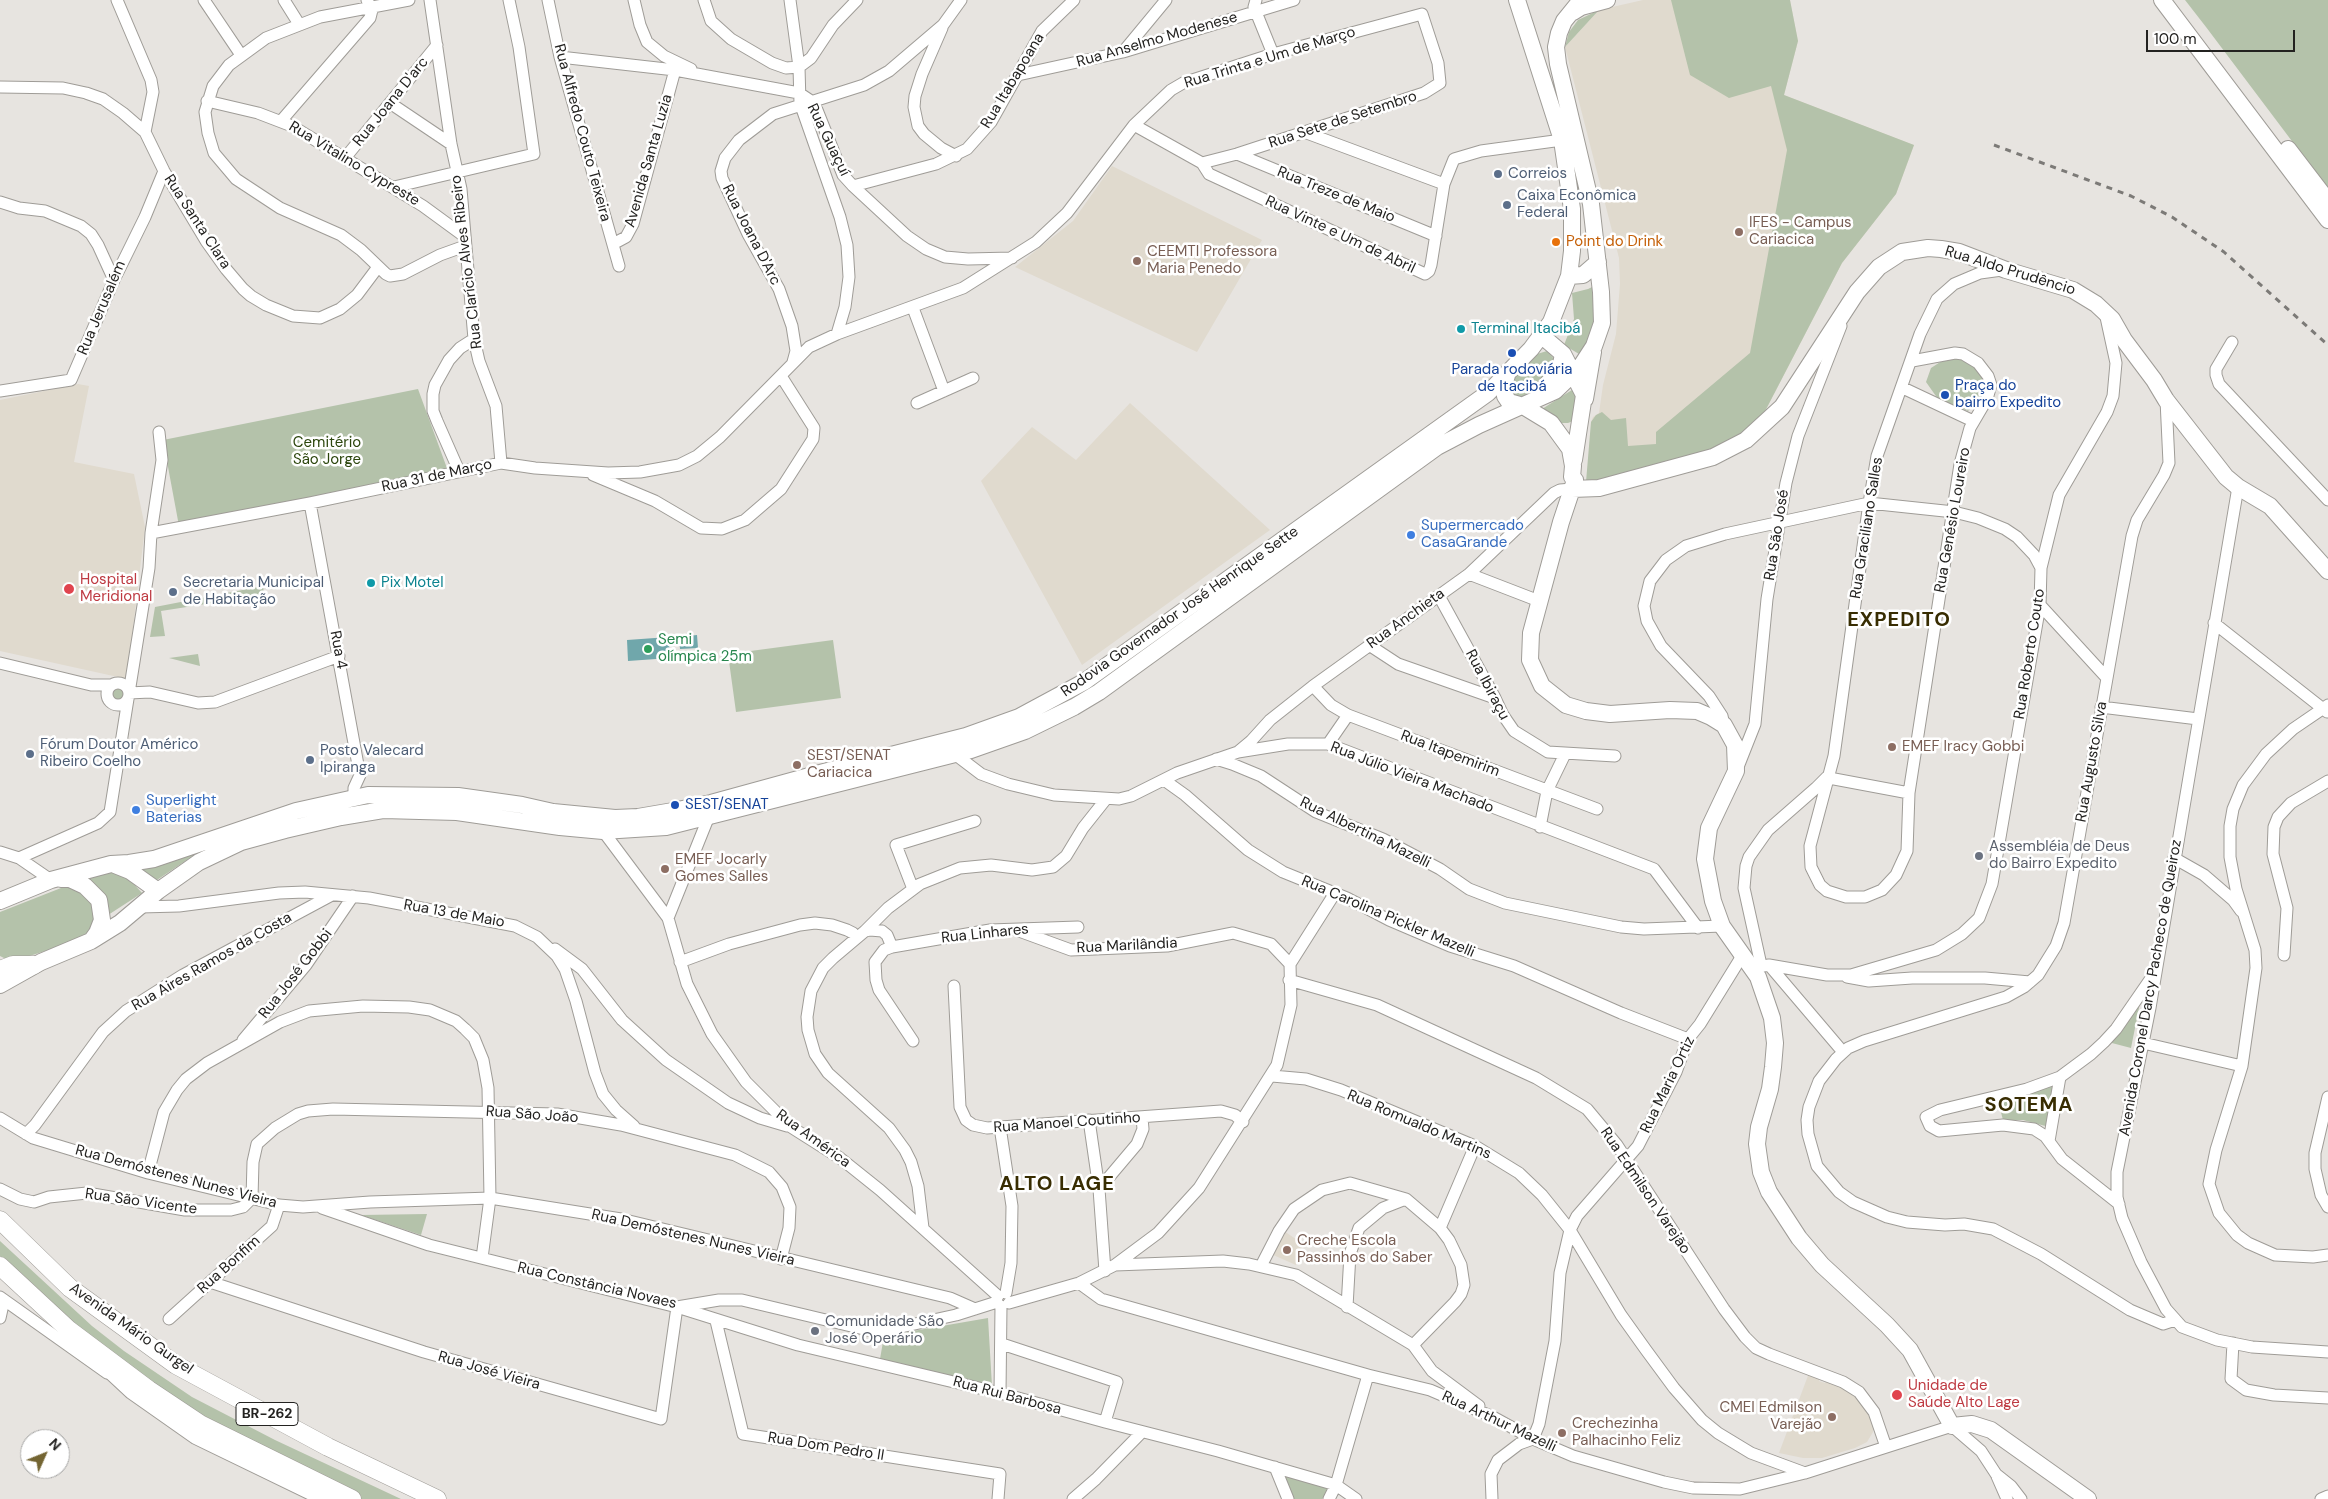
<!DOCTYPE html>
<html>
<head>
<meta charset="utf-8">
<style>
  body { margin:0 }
  #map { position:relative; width:2328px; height:1499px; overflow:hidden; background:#e7e4e0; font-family:"DM Sans",sans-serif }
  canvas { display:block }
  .north { position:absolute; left:20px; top:1429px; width:50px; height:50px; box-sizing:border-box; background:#fff; border:1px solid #a7a7a6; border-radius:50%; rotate:46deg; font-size:14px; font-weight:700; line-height:20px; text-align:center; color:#232220 }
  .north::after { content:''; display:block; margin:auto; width:18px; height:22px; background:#746532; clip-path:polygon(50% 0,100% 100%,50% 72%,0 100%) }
  .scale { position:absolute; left:2146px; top:30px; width:149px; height:22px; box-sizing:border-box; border:2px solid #232220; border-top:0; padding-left:6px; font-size:15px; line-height:18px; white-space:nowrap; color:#232220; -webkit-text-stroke:4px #fff; paint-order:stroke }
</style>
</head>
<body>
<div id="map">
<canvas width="2328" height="1499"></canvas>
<div class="north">N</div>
<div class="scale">100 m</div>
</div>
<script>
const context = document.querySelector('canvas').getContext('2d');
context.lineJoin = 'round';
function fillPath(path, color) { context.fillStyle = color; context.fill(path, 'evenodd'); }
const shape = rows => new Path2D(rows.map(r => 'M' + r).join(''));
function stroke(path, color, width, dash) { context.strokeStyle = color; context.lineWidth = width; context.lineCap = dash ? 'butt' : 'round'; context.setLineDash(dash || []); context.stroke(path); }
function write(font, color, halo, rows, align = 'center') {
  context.font = font + ' "DM Sans",sans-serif'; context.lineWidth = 5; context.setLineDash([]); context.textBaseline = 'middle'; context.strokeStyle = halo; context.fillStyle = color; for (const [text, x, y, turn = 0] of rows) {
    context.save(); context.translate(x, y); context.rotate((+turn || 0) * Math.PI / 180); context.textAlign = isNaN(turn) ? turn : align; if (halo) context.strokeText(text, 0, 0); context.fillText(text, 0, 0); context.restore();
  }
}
fillPath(shape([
  [1643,0,1790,0,1798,41,1784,95,1914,145,1896,194,1842,263,1761,419,1609,480,1591,422,1593,417,1599,413,1603,385,1616,334,1620,284,1619,258,1565,47,1599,10],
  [1112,166,1262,240,1197,352,1015,267,1073,221],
  [78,384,89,386,74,462,134,474,145,527,127,679,0,651,0,400],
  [1130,403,1270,530,1082,665,981,481,1032,427,1076,460],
  [1284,1231,1303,1244,1296,1265,1271,1254],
  [1809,1373,1820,1378,1819,1381,1825,1383,1826,1379,1860,1397,1874,1423,1873,1432,1867,1442,1855,1448,1822,1458,1803,1458,1779,1453]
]), '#e0dace');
fillPath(shape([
  [1671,0,1790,0,1798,41,1784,95,1914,145,1896,194,1842,263,1761,419,1738,442,1609,480,1586,482,1591,422,1596,415,1602,412,1611,420,1626,418,1628,446,1656,444,1656,432,1750,353,1787,150,1771,86,1729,98,1690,75],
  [2185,0,2328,0,2328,189,2206,27],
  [1599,10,1565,47,1569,32,1578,20],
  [1594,286,1596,310,1591,339,1579,354,1564,345,1574,319,1572,293,1588,289],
  [1547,351,1556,361,1545,379,1529,395,1522,399,1512,395,1511,380,1537,354],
  [1948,357,1971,359,1986,382,1984,394,1968,411,1938,399,1926,382,1931,368],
  [1575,388,1580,395,1573,421,1568,423,1557,423,1542,409],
  [418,389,448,471,179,526,163,440],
  [263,586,264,595,161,611,165,636,150,637,155,607],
  [833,640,841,698,736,712,728,654],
  [198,654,200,666,169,658],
  [116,683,126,687,122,705,112,704,107,698,109,688],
  [209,845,154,882,137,870],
  [119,871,132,882,142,893,105,917,78,877],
  [68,887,75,888,92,901,96,922,83,939,20,959,8,960,0,956,0,912,61,888],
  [2141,998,2131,1048,2108,1042],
  [2051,1086,2054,1087,2049,1127,2023,1120,2003,1120,1998,1101],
  [427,1214,421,1235,361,1215],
  [0,1241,92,1326,124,1351,192,1397,275,1440,401,1499,359,1499,195,1418,51,1305,0,1256],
  [988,1318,992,1386,880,1359,884,1336],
  [1282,1473,1328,1487,1326,1494,1322,1499,1293,1499]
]), '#b4c2aa');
fillPath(shape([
  [697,635,698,648,680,649,679,637],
  [669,637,670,658,628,661,627,640]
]), '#70a7ab');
const street = shape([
  [117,0,151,80,153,92,145,132,164,171,206,241,226,269,243,289,251,296,266,305,293,316,320,318,340,309,357,295,378,267],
  [204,0,241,55],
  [284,0,299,24],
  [409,0,320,17,266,38,229,65,213,86,205,112,208,133,214,153,236,179,280,208,341,235,361,250,386,274,390,276,403,274,440,255,465,246],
  [430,0,451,144,461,189,474,339,479,361,496,406,501,463],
  [548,0,560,57,619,266],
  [634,0,640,25,647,42,664,56,691,69],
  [704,0,711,21,731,39,772,63,786,68,799,67,811,58,833,25,857,0],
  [790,0,799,67,800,103,840,217,847,245,849,277,845,307,837,334],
  [1256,0,1254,7,1273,54],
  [942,28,922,74,915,96,914,107,918,126,924,134,941,148,956,156],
  [1123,52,1166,0],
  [560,57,675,70,799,93,811,101,817,110,843,175,853,186,907,236,926,249,945,257,968,259,1012,258],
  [1018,75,1123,52,1294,0],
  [0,87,63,88,86,93,103,99,123,113,145,132],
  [207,101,258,113,292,126,423,206,464,236],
  [390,103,451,144],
  [281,121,370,18,372,10,367,0],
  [1134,125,1202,163,1209,174,1425,274,1429,271,1431,265,1444,184,1454,159,1481,151,1562,140],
  [1304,132,1444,184],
  [1237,154,1436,236],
  [345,158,437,45],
  [853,186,936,164,967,149,991,122,1042,31,1074,0],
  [394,187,534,154,519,47,509,0],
  [0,202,19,208,45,211,81,226,91,234,98,245,114,280],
  [613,244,626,237,633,224,675,70],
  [913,308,944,391],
  [2232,342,2216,369,2216,375,2219,384,2328,500],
  [1912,361,1955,353,1963,354,1978,363,1988,376,1991,385,1987,399,1970,428,1960,464,1909,793,1907,851,1896,875,1882,890,1865,897,1846,897,1827,891,1820,885,1811,867,1810,846,1834,756,1869,503,1877,456,1920,334,1937,299,1954,284,1980,273,2002,270],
  [793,362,796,351,792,326,779,289,748,234,722,178,721,171,725,158,739,140,773,114,864,85,889,71,943,25,961,0],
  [1903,388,1973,421],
  [0,391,71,380,114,280,145,217,164,171],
  [2166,400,2169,463,2164,475,2137,520,2132,536,2064,923,2056,946,2038,975,2024,987,2006,997,1864,1041,1848,1048,1836,1059,1819,1081,1809,1107,1807,1120,1808,1134,1817,1166,1839,1192,1853,1202,1887,1217,1907,1222,1945,1225,1964,1224,1993,1229,2041,1254,2130,1310,2163,1324,2175,1320],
  [917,403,973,378],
  [159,432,162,460,151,533,149,568,129,693,150,692,198,703,215,702,339,656],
  [459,471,437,421,433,411,433,394,435,385,449,360,460,348,474,339],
  [593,475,655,501,701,528,722,529,745,520,781,489,813,439,814,428,781,376],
  [2238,487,2150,1008,2117,1172,2117,1197,2122,1218,2141,1262,2166,1309,2182,1327,2217,1340,2252,1347,2328,1352],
  [310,503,358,765,360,775,354,788,354,797],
  [151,533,310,503,501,463,535,468,608,473,640,472,679,465,697,456,720,437,809,347,837,334,963,288,1036,242,1067,213,1134,125,1171,90,1183,83,1273,54,1422,14,1438,63,1440,83,1424,93,1237,154,1202,163],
  [1469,574,1539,601],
  [1439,596,1495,698,1503,715,1514,731,1548,752,1615,756],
  [2040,605,2106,677],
  [2214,623,2327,712],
  [1369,645,1398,664,1495,698],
  [0,663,91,685,111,685],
  '107 694a11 11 0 1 1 22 0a11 11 0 1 1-22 0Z',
  [1313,686,1331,705,1348,715,1597,809],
  [2328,705,2293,729,2266,754,2243,785,2233,809,2230,826,2230,857,2236,889,2255,950,2256,968,2242,1066,2216,1150,2209,1184,2219,1213,2237,1235,2248,1243,2275,1255,2313,1257,2328,1255],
  [2101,707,2198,719],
  [1724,725,1722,716,1709,696,1661,646,1647,621,1644,606,1650,581,1666,560,1686,546,1725,534,1869,503,1954,512,1978,518,2005,529,2017,537,2034,555,2041,568],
  [1328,744,1348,715],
  [1239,751,1251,741,1270,720,1313,686,1469,574,1554,493,1560,490,1572,489],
  [956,755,981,774,1008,784,1054,795,1119,799,1131,796,1177,773,1238,752,1288,744,1328,744,1654,869,1698,928],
  [1216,759,1232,764,1261,776,1316,812,1383,839,1440,869,1469,889,1505,903,1621,927,1644,929,1722,926],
  [1738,767,1755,724,1767,599,1786,483,1798,436,1841,326],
  [1829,778,1909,793],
  [1164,780,1185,795,1248,850,1283,872,1347,898,1389,920,1450,946,1514,966,1621,1013,1688,1039],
  [1540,827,1547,791,1565,754],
  [603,831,668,918,687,984,712,1034,746,1082,791,1127,840,1158,880,1190,998,1296],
  [0,852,19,858,51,880],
  [19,858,98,823,110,812,128,699],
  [2174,858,2204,875,2233,900,2241,911],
  [913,889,896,845,975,821],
  [140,907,179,906,279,893,305,892,369,898,515,926,537,937,557,956,565,969,576,1001,595,1073,603,1094,616,1110,634,1126],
  [668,918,709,816],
  [865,931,888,908,920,884,960,868,991,865,1032,870,1053,867,1066,856,1083,828,1106,799],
  [1019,931,1071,950,1167,946,1233,933,1271,944,1290,964],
  [892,947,887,935,882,931,870,930,865,931,833,958,823,968,811,991,807,1017,808,1030,815,1054,828,1073,889,1128,905,1150,911,1162,918,1186,923,1228],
  [555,949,582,969,622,1020,666,1060,728,1103,760,1118,787,1126],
  [2284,955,2287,908,2273,854,2274,827,2278,817,2291,803,2328,781],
  [680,962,729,944,800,925,815,923,832,925,847,930,853,933,856,938],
  [1761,965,1744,888,1746,866,1749,857,1768,830,1816,788,1827,777],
  [1769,965,1843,1052],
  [1752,968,1769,965,1827,975,1851,975,1936,950,1962,934,1979,918,1992,884,2040,605,2041,568,2059,495,2107,412,2113,396,2116,363,2106,317],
  [1847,977,1869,981,1912,978,1985,978,2030,982],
  [1289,980,1377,1005,1536,1078,1587,1109,1617,1145,1724,1309,1745,1337,1756,1348,1769,1354,1843,1382,1859,1392,1874,1412,1886,1447],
  [954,986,960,1107,966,1120,973,1125,987,1128,1221,1111,1235,1115,1243,1122],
  [243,1040,306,965,353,896],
  [913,1041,879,990,876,980,875,962,884,950,892,947,990,930,1078,927],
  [2143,1043,2242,1066],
  [1272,1076,1306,1079,1341,1090,1475,1146,1519,1173,1542,1195,1570,1230,1621,1315,1646,1350,1674,1388,1702,1420,1718,1433,1751,1453,1805,1473],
  [2328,1097,2315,1153,2315,1169,2321,1195,2328,1207],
  [0,1118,33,1138,148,1173,279,1205,303,1207,370,1202,490,1198,621,1219,950,1298,975,1309],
  [1089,1120,1099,1189,1105,1271],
  [1000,1127,1012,1206,1011,1263,1006,1293],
  [26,1134,35,1125,103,1032,126,1011,183,975,332,895],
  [2049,1141,2060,1077],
  [148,1173,164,1112,177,1090,186,1079,207,1063,280,1022,309,1011,363,1006,409,1007,430,1010,456,1021,465,1029,474,1038,483,1060,488,1088,490,1198,482,1258],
  [0,1189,20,1199,34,1202,49,1197,87,1193,185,1210,231,1210,243,1207,252,1198,253,1162,257,1144,275,1128,298,1114,308,1111,333,1109,557,1114,621,1125,735,1155,769,1172,782,1187,790,1207,789,1228,781,1259],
  [1099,1189,1137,1144,1143,1129,1142,1118],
  [2119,1204,2062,1159,2045,1136,2034,1129,2003,1125,1939,1131,1930,1126,1926,1117,1940,1110,2027,1089,2060,1077,2091,1054,2104,1042,2116,1029,2154,974],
  [322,1208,429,1245,677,1307,719,1300,742,1300,872,1331,892,1329,956,1315,997,1302],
  [1440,1228,1475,1146],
  [1115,1265,1223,1261,1249,1264,1296,1275,1413,1345,1432,1371,1479,1406],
  [1261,1266,1279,1231,1294,1209,1322,1190,1350,1183,1406,1199,1440,1228,1449,1240,1461,1265,1464,1285,1461,1294,1455,1302,1413,1345],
  [210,1282,424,1352,661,1419,677,1307,798,1345,1000,1393,1105,1422,1218,1451,1336,1485,1356,1499],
  [1079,1283,1101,1299,1368,1375,1430,1390,1493,1417,1533,1439,1573,1456,1664,1482,1693,1488,1740,1489,1805,1473,1952,1426,1981,1451,1996,1474,2007,1499],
  [0,1297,107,1373],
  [1009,1303,1079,1283,1115,1265,1158,1233,1199,1188,1277,1065,1291,1005,1290,964,1335,893],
  [1347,1307,1350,1254,1359,1228,1383,1208,1406,1199],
  [0,1318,4,1300],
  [169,1319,272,1226,279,1205],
  [716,1321,743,1434,1000,1474,998,1499],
  [2233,1343,2231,1379,2246,1390,2274,1395,2328,1398],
  [1002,1344,1117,1382,1105,1422],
  [1000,1393,1001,1306],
  [1533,1439,1539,1424,1555,1341,1560,1273,1570,1230,1577,1216,1638,1146,1676,1072,1688,1039,1700,1024,1742,956],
  [1275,1467,1288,1499],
  [1996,1474,2011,1486,2021,1499],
  [1073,1499,1096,1479,1142,1432],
  [1329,1499,1336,1485,1368,1375],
  [1492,1499,1491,1474,1498,1460,1519,1444,1533,1439],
  [2321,1499,2328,1496]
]);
const secondary = shape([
  [2162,0,2328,220],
  [1573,12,1581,7,1607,0],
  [2288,149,2328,201],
  [1569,276,1583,275,1598,262],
  [1542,336,1563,354,1584,395,1574,460],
  [1508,372,1504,385,1505,396,1509,402,1523,406,1551,423,1570,449,1573,466,1572,477,1575,480,1561,522,1531,633,1530,660,1542,686,1566,705,1586,711,1610,714,1670,710,1697,711,1711,717,1724,725,1735,745,1736,771,1709,828,1705,859,1713,901,1722,926,1758,977,1772,1018,1775,1043,1773,1067,1770,1089,1759,1127,1757,1144,1761,1172,1769,1192,1799,1238,1822,1265,1887,1325,1910,1350,1952,1426,1972,1424,1991,1430,2088,1499],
  [1539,394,1560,369,1563,354],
  [1585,399,1593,352],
  [1572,489,1599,488,1713,457,1746,440,1782,407,1857,292,1879,267,1902,252,1928,248,1941,249,1959,252,2006,270,2073,290,2096,304,2112,319,2124,340,2154,380,2166,400,2226,477,2238,487,2270,506,2328,571],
  [115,865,130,871,158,891],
  [61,879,70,879,85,886,99,900,102,920,97,933,92,940],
  [0,901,51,880,111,864,129,863,154,859,296,811,368,795,458,796,522,805,553,812,615,818,638,817,673,811,711,803,824,772,966,736,1019,717,1084,682,1488,393,1531,349,1551,322,1569,276,1572,251,1572,209,1562,140,1517,0],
  [0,985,41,962,91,941,120,923,158,891,199,862,241,842,285,830,341,817,383,810,457,812,560,827,603,831,666,827,971,750,1025,731,1074,707,1099,692,1437,447,1479,425,1555,391,1581,366,1594,346,1602,323,1601,292,1591,204,1558,64,1556,47,1559,33,1564,21,1581,0],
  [103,1364,132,1391,196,1436,326,1499]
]);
const primary = shape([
  [0,970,13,965,34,965],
  [0,1220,70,1288,176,1365,328,1447,437,1499],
  [0,1266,69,1330,149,1390,200,1424,352,1499]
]);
stroke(street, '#9f9c97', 13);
stroke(secondary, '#9f9c97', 18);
stroke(primary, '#9f9c97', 19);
stroke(street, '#fff', 11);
stroke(secondary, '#fff', 16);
stroke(primary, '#fff', 18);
stroke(shape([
  [1994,145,2131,196,2172,217,2224,252,2328,345]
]), '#7c7a77', 3, [6, 6]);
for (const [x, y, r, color] of [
  [1498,174,5,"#5c6f8a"],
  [1507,205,5,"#5c6f8a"],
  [1739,232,5,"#8d6e63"],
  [1556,242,5,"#e8710a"],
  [1137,261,5,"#8d6e63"],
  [1461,329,5,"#0f9aa8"],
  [1512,353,5,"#1a4fb4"],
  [1945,395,5,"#1a4fb4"],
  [1411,535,5,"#3f7fe0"],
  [371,583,5,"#0f9aa8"],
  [69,589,6,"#e0444e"],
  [173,592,5,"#5c6f8a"],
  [648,649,5,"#2e9e5b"],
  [1892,747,5,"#8d6e63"],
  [30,754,5,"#5c6f8a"],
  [310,760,5,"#5c6f8a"],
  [797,765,5,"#8d6e63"],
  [675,805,5,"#1a4fb4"],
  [136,810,5,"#3f7fe0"],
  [1979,856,5,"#6b7280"],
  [665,869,5,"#8d6e63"],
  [1287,1250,5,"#8d6e63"],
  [815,1331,5,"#6b7280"],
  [1897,1395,6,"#e0444e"],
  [1832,1417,5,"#8d6e63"],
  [1562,1433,5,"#8d6e63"]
]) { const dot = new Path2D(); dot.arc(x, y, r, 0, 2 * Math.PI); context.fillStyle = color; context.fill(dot); stroke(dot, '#fff', 2); }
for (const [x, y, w] of [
  [267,1414,62]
]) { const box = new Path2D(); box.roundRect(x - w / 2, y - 11.5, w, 23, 4); context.fillStyle = '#fff'; context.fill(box); stroke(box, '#232220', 1); }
write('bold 14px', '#232220', null, [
  ["BR-262",267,1414]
]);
write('15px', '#232220', '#fff', [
  ["Rua Anselmo Modenese",1157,40,-16],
  ["Rua Trinta e Um de Março",1270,58,-17],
  ["Rua Itabapoana",1013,81,-59],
  ["Rua Joana D'arc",391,102,-51],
  ["Rua Sete de Setembro",1343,120,-18],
  ["Rua Alfredo Couto Teixeira",582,133,75],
  ["Rua Guaçuí",828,140,64],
  ["Avenida Santa Luzia",649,161,-74],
  ["Rua Vitalino Cypreste",354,164,31],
  ["Rua Treze de Maio",1336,195,22],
  ["Rua Santa Clara",197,222,57],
  ["Rua Joana D'Arc",751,235,63],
  ["Rua Vinte e Um de Abril",1340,235,25],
  ["Rua Clarício Alves Ribeiro",467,262,-97],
  ["Rua Aldo Prudêncio",2010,271,17],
  ["Rua Jerusalém",102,308,-67],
  ["Rua 31 de Março",437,476,-12],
  ["Rua Genésio Loureiro",1953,520,-80],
  ["Rua Graciliano Salles",1867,528,-81],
  ["Rua São José",1777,535,-81],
  ["Rodovia Governador José Henrique Sette",1180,612,-35],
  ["Rua Anchieta",1406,619,-36],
  ["Rua 4",338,650,79],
  ["Rua Roberto Couto",2030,654,-81],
  ["Rua Ibiraçu",1487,685,62],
  ["Rua Itapemirim",1450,754,21],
  ["Rua Augusto Silva",2092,762,-80],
  ["Rua Júlio Vieira Machado",1412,778,21],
  ["Rua Albertina Mazelli",1365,833,26],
  ["Rua 13 de Maio",454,914,10],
  ["Rua Carolina Pickler Mazelli",1388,917,23],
  ["Rua Linhares",985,934,-6],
  ["Rua Marilândia",1127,946,-3],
  ["Rua Aires Ramos da Costa",212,962,-30],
  ["Rua José Gobbi",296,974,-52],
  ["Avenida Coronel Darcy Pacheco de Queiroz",2151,988,-80],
  ["Rua Maria Ortiz",1668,1085,-64],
  ["Rua São João",532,1115,4],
  ["Rua Manoel Coutinho",1067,1123,-4],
  ["Rua Romualdo Martins",1419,1125,23],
  ["Rua América",813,1139,36],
  ["Rua Demóstenes Nunes Vieira",176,1177,15],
  ["Rua Edmilson Varejão",1645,1191,56],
  ["Rua São Vicente",141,1202,8],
  ["Rua Demóstenes Nunes Vieira",693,1238,13],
  ["Rua Bonfim",229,1265,-42],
  ["Rua Constância Novaes",597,1286,13],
  ["Avenida Mário Gurgel",131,1329,35],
  ["Rua José Vieira",489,1371,16],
  ["Rua Rui Barbosa",1007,1396,15],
  ["Rua Arthur Mazelli",1499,1422,25],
  ["Rua Dom Pedro II",826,1447,9]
]);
write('15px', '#4e5e75', '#fff', [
  ["Correios",1508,174],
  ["Caixa Econômica",1517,196],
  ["Federal",1517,213],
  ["Secretaria Municipal",183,583],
  ["de Habitação",183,600],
  ["Fórum Doutor Américo",40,745],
  ["Ribeiro Coelho",40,762],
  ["Posto Valecard",320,751],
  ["Ipiranga",320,768]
], 'left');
write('15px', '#785e54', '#fff', [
  ["IFES - Campus",1749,223],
  ["Cariacica",1749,240],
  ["CEEMTI Professora",1147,252],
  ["Maria Penedo",1147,269],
  ["EMEF Iracy Gobbi",1902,747],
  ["SEST/SENAT",807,756],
  ["Cariacica",807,773],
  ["EMEF Jocarly",675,860],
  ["Gomes Salles",675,877],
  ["Creche Escola",1297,1241],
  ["Passinhos do Saber",1297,1258],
  ["CMEI Edmilson",1822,1408,"right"],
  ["Varejão",1822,1425,"right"],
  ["Crechezinha",1572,1424],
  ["Palhacinho Feliz",1572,1441]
], 'left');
write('15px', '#c56008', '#fff', [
  ["Point do Drink",1566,242]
], 'left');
write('15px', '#0d838f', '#fff', [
  ["Terminal Itacibá",1471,329],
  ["Pix Motel",381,583]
], 'left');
write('15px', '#164399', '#fff', [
  ["Parada rodoviária",1512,370,"center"],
  ["de Itacibá",1512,387,"center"],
  ["Praça do",1955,386],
  ["bairro Expedito",1955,403],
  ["SEST/SENAT",685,805]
], 'left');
write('15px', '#2c460d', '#fff', [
  ["Cemitério",327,443],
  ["São Jorge",327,460]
]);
write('15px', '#366cbe', '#fff', [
  ["Supermercado",1421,526],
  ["CasaGrande",1421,543],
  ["Superlight",146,801],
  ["Baterias",146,818]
], 'left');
write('15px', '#be3a42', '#fff', [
  ["Hospital",80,580],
  ["Meridional",80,597],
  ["Unidade de",1908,1386],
  ["Saúde Alto Lage",1908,1403]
], 'left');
write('15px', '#27864d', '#fff', [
  ["Semi",658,640],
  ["olímpica 25m",658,657]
], 'left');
write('15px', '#5b616d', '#fff', [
  ["Assembléia de Deus",1989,847],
  ["do Bairro Expedito",1989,864],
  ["Comunidade São",825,1322],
  ["José Operário",825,1339]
], 'left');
context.letterSpacing = '1px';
write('bold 20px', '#382d02', '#fff', [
  ["EXPEDITO",1899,621],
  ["SOTEMA",2029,1106],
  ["ALTO LAGE",1057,1185]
]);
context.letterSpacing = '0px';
</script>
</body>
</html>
